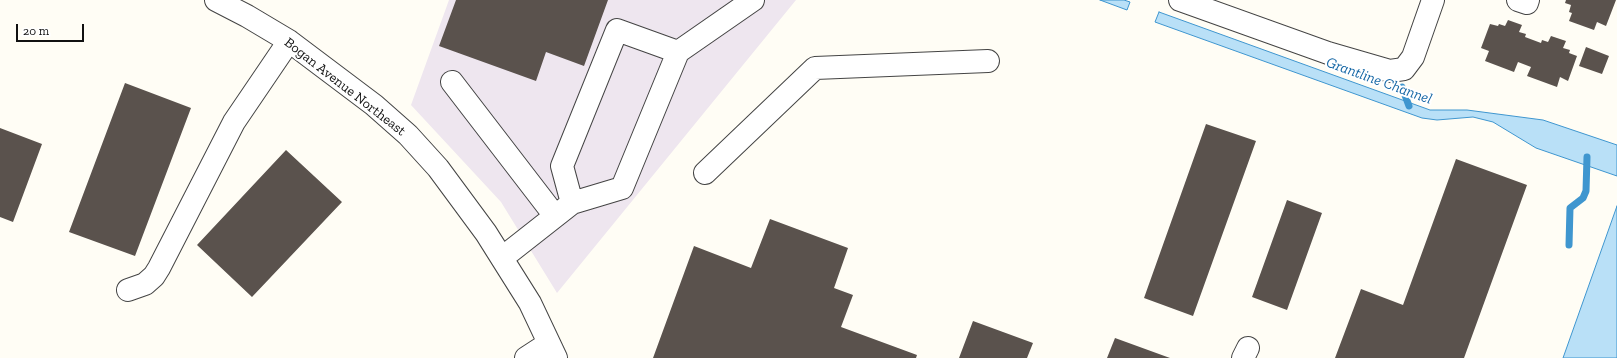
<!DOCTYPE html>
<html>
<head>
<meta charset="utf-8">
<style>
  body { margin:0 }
  #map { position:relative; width:1617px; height:358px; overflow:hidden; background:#fffdf5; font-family:"Zilla Slab",serif }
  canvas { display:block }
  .scale { position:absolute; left:16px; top:24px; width:68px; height:18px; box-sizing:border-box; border:2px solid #111; border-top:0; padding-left:5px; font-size:12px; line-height:14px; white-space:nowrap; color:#111; -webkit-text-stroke:3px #fff; paint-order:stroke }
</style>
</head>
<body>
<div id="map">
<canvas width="1617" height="358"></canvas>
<div class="scale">20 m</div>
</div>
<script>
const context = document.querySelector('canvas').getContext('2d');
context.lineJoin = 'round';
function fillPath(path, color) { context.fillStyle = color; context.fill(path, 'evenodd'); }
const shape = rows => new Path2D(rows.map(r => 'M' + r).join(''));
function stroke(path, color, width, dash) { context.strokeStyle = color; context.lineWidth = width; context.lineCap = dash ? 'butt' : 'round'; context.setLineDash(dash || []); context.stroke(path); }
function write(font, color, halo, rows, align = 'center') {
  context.font = font + ' "Zilla Slab",serif'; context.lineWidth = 4; context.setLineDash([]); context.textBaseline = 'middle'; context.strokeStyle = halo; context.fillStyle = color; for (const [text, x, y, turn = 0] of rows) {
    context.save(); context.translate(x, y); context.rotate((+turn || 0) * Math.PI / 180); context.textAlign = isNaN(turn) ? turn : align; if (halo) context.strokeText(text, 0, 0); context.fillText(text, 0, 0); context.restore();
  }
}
fillPath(shape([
  [449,0,796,0,557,293,501,202,411,105]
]), '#eee6ef');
const water = shape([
  [1100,0,1124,0,1130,2,1127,10,1100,0],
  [1159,12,1430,110,1467,110,1543,120,1617,145,1617,176,1536,148,1493,122,1473,117,1437,120,1422,118,1155,22,1159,12],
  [1617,206,1617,358,1563,358,1617,206]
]);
fillPath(water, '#b9e0f7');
stroke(water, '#3f96cf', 1);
stroke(shape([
  [1402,87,1409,106],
  [1569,245,1570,208,1583,198,1586,191,1587,157]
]), '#3f96cf', 7);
fillPath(shape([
  [456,0,608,0,584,66,546,52,536,81,439,46],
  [1566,0,1616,0,1606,26,1597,22,1594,30,1569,21,1572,13,1569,12,1571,5,1565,3],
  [1508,20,1522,25,1519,32,1526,34,1525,37,1541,43,1542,40,1548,42,1551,36,1566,41,1563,48,1570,50,1569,53,1577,56,1568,81,1560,77,1557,87,1527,76,1531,67,1518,62,1514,72,1485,61,1489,51,1481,48,1490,24,1498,26,1499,24,1505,26],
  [1586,47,1609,56,1602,74,1579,66],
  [125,83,191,108,135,256,69,232],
  [1206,124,1256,141,1193,316,1144,298],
  [0,128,42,144,13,222,0,217],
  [286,150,342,202,252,297,197,245],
  [1456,159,1527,185,1464,358,1335,358,1361,289,1403,305],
  [1287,200,1322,213,1287,310,1252,297],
  [770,219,848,248,834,288,853,295,841,327,917,355,916,358,653,358,694,246,751,268],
  [973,321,1033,343,1027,358,959,358],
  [1115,338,1170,358,1107,358]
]), '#5a524d');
const minor = shape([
  [216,0,247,16,289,41,374,105,408,135,438,168,486,233,530,303,556,358],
  [1180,0,1328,53,1390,71,1404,69,1413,57,1433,0],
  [1518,0,1527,3,1528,0],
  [678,52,753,0],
  [452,82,555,216],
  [705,173,815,68,988,61],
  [502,258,572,203,622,188,678,52,617,30,562,166,572,203],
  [128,290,145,284,154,276,159,268,234,122,289,41],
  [526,358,549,343],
  [1243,358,1248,348]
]);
stroke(minor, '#444', 24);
stroke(minor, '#fff', 22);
write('14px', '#111', '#fff', [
  ["Bogan Avenue Northeast",345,87,38]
]);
write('italic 15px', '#1768a6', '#fff', [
  ["Grantline Channel",1379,81,20]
]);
</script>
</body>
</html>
